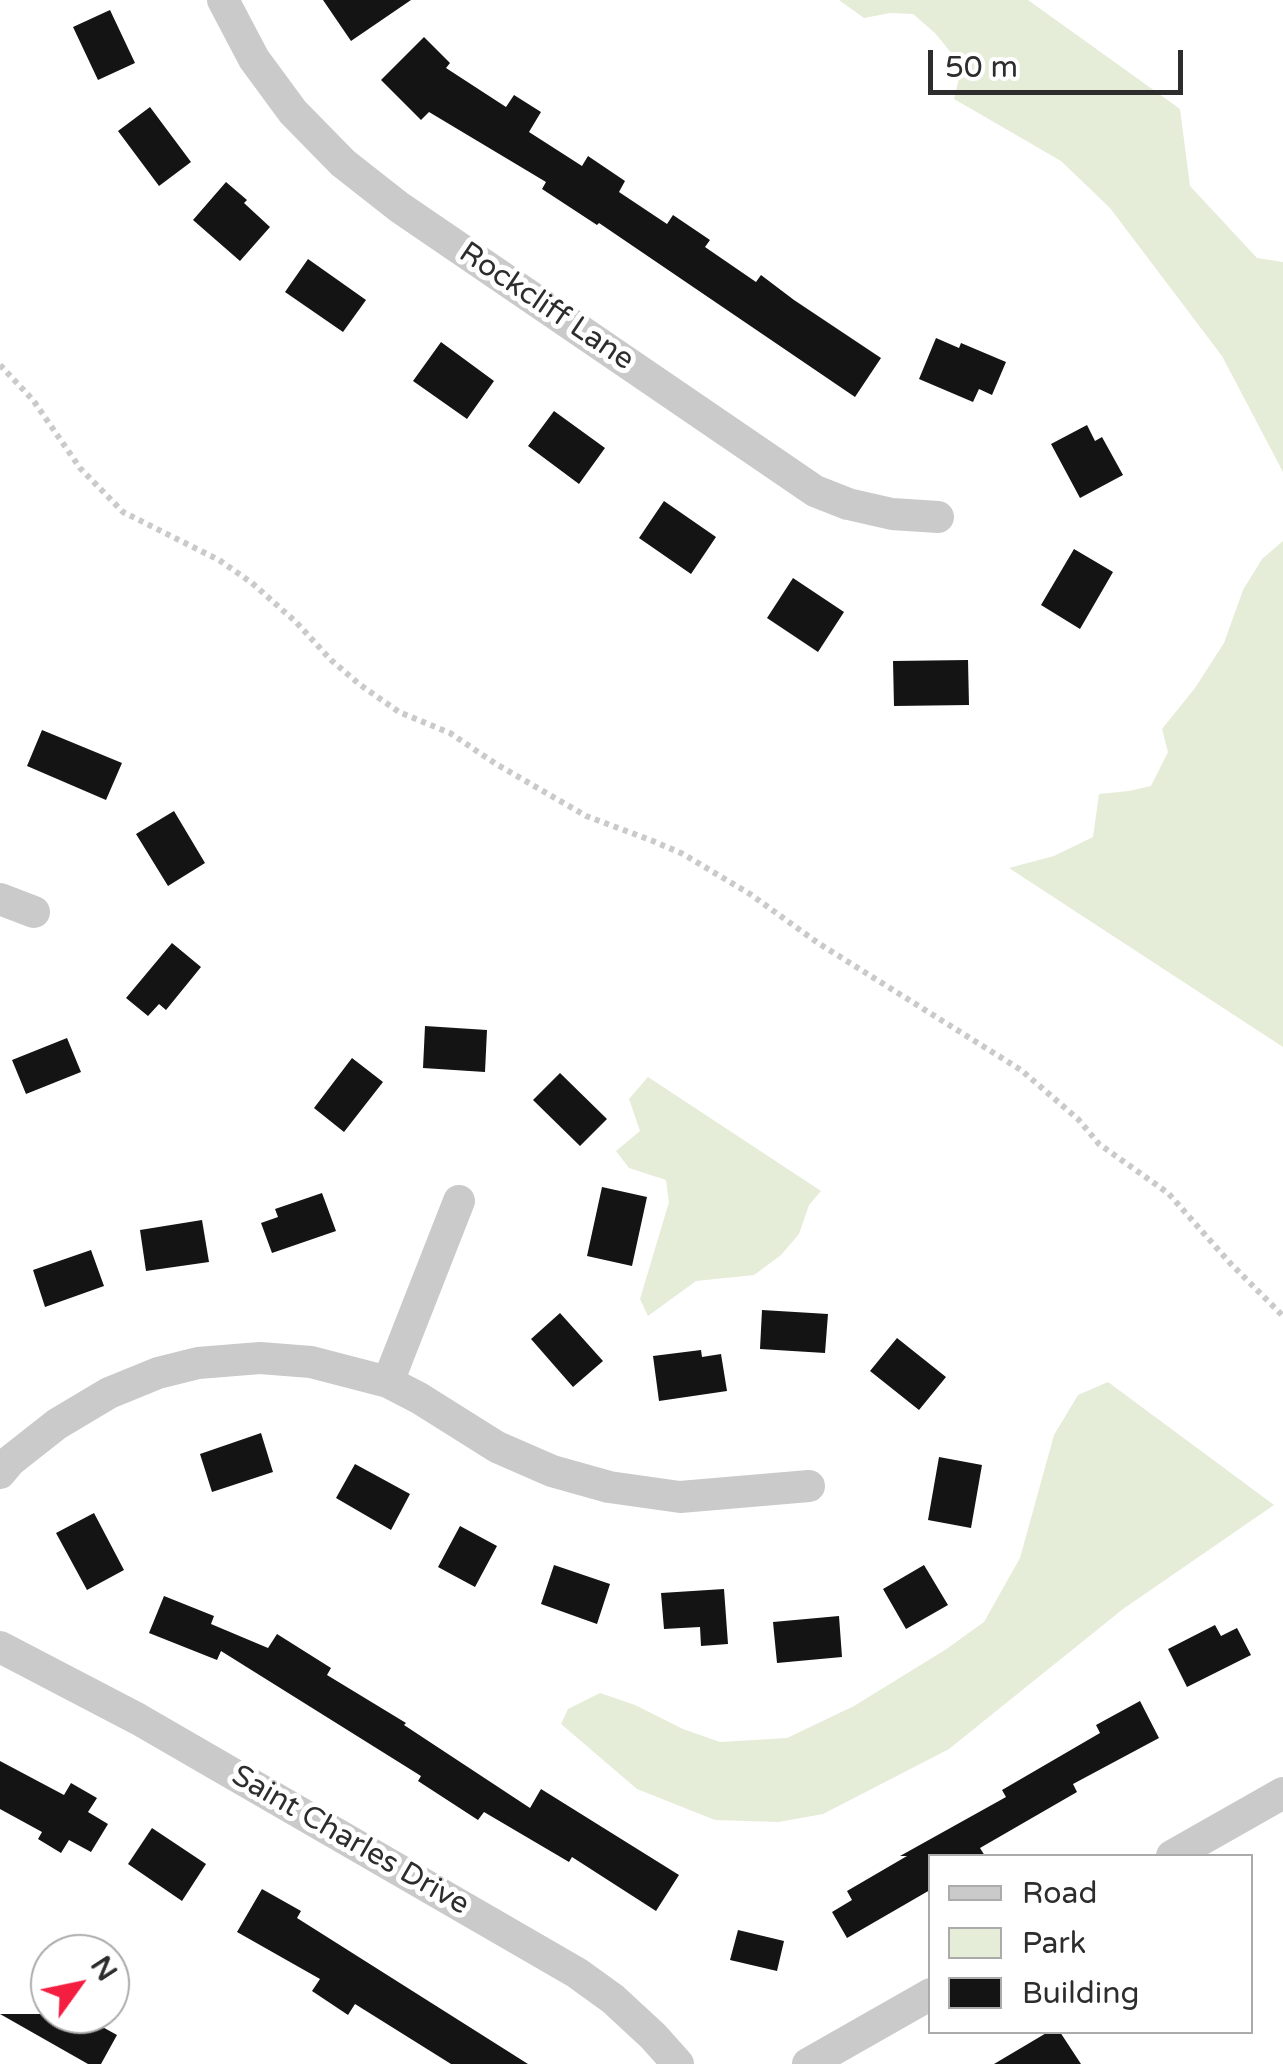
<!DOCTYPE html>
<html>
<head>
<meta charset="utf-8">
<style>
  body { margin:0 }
  #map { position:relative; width:1283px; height:2064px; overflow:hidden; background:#fff; font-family:"Varela Round",sans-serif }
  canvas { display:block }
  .legend { position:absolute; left:928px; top:1854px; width:325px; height:180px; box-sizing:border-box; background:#fff; border:2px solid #ababab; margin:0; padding:12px 18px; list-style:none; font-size:30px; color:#2d2d2d }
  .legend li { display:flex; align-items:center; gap:20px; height:50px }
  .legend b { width:50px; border:2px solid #ababab }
  .north { position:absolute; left:30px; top:1934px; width:100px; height:100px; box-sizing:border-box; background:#fff; border:2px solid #ababab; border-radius:50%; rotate:57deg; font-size:28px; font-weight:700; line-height:40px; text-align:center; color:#2d2d2d }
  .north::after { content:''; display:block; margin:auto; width:35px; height:45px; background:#f41e40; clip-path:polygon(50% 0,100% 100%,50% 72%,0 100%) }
  .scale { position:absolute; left:928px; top:50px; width:255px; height:45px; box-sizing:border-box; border:5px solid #2d2d2d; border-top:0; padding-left:12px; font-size:30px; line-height:35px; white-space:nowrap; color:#2d2d2d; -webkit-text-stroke:8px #fff; paint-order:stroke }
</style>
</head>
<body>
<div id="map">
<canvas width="1283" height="2064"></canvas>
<ul class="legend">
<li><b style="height:12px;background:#cacaca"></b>Road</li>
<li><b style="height:28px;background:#e5ecd8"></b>Park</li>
<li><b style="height:28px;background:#141414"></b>Building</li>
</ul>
<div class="north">N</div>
<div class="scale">50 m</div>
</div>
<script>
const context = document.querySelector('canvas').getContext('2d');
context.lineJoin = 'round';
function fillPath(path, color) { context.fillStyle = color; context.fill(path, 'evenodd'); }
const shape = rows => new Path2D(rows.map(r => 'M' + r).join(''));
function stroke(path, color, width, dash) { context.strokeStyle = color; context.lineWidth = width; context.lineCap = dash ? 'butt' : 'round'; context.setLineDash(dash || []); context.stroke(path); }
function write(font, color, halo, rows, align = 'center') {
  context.font = font + ' "Varela Round",sans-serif'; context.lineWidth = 10; context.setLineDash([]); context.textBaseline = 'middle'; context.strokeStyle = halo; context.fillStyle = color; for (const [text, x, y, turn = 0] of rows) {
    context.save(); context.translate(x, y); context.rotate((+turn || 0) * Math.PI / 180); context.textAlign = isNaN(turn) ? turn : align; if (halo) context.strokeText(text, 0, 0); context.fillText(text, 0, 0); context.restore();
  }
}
fillPath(shape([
  [839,0,1028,0,1180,109,1190,186,1257,258,1283,262,1283,472,1222,356,1110,208,1061,161,954,99,962,66,935,33,913,14,890,13,864,18],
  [1283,541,1283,1047,1009,868,1054,856,1093,837,1099,794,1129,791,1151,786,1168,752,1162,729,1195,688,1224,643,1243,590,1262,559],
  [648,1077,821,1191,809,1205,799,1234,781,1255,754,1275,696,1281,648,1316,640,1299,669,1202,666,1180,629,1168,616,1151,640,1131,629,1099],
  [1108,1382,1274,1505,1123,1609,949,1749,823,1814,779,1822,715,1820,637,1789,561,1724,568,1709,600,1693,635,1705,683,1729,720,1742,787,1738,854,1706,945,1650,984,1622,1020,1558,1054,1435,1078,1395]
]), '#e5ecd8');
fillPath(shape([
  [323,0,411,0,351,41],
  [110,10,135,63,98,80,73,27],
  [424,37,450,63,446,68,506,107,514,95,541,112,529,132,582,166,588,156,625,181,619,192,667,224,673,215,710,240,705,247,756,282,761,275,794,300,881,358,855,397,599,223,597,225,542,189,546,182,429,112,421,120,381,80],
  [150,107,191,162,159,186,118,131],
  [226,182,247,200,244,203,270,227,240,261,193,220],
  [308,259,366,300,343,332,285,292],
  [936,338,959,348,961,343,1006,362,992,395,979,389,973,402,919,379],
  [441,342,494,381,467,419,413,381],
  [554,411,605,448,579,484,528,446],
  [1087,425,1095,441,1102,437,1123,475,1080,498,1051,444],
  [664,501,716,537,691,574,639,538],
  [1074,549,1113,572,1080,629,1041,605],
  [793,578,844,612,818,652,767,618],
  [968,660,969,705,894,706,893,661],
  [42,730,122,763,106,800,27,766],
  [174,811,205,863,168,886,136,834],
  [172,943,201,967,166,1010,159,1004,148,1016,126,998],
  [425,1026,487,1030,485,1072,423,1068],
  [67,1038,81,1072,26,1094,12,1060],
  [352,1058,383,1082,344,1132,314,1108],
  [560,1073,607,1119,580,1146,533,1100],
  [602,1187,647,1197,632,1266,587,1256],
  [322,1193,336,1231,272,1253,261,1223,278,1217,275,1209],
  [202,1220,209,1262,146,1271,140,1230],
  [91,1250,104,1286,45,1307,33,1270],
  [762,1310,828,1314,825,1353,760,1349],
  [560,1313,603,1361,573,1387,531,1339],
  [897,1338,946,1377,919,1410,870,1371],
  [701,1350,702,1357,721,1354,727,1391,659,1401,653,1356],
  [261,1433,273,1472,212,1492,200,1454],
  [939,1457,982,1465,971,1528,928,1520],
  [355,1464,410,1494,391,1530,336,1498],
  [94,1513,124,1570,87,1590,56,1533],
  [460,1526,497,1546,475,1587,438,1567],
  [554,1565,610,1584,597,1624,541,1604],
  [924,1565,948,1605,906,1629,883,1589],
  [724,1589,728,1644,701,1646,700,1627,664,1629,661,1593],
  [164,1596,214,1616,211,1624,268,1648,277,1634,331,1668,327,1675,406,1723,404,1725,530,1808,541,1789,679,1875,656,1911,572,1857,569,1862,484,1812,478,1820,418,1781,421,1776,221,1651,217,1660,149,1633],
  [839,1616,842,1657,777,1663,773,1622],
  [1215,1625,1221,1636,1237,1628,1251,1655,1187,1687,1168,1649],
  [1140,1701,1159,1738,1073,1784,1077,1792,980,1848,985,1856,930,1856,930,1890,847,1938,832,1912,852,1900,847,1891,907,1856,900,1856,1006,1797,1002,1790,1100,1733,1096,1725],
  [0,1761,64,1795,71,1783,97,1798,88,1812,108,1824,91,1852,69,1840,61,1853,38,1839,42,1832,0,1809],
  [152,1828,206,1864,182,1901,128,1864],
  [262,1889,301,1911,297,1918,528,2064,451,2064,355,2004,348,2015,312,1991,320,1979,237,1932],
  [738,1930,784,1941,777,1971,730,1960],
  [0,2014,79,2014,117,2035,101,2064,88,2064],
  [1048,2032,1060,2032,1081,2064,994,2064]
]), '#141414');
stroke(shape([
  [0,365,33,400,80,468,123,512,219,560,252,583,296,622,331,660,359,684,399,712,450,733,496,764,586,816,653,841,683,854,750,894,818,943,1021,1070,1078,1119,1099,1144,1168,1193,1231,1264,1283,1316]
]), '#cacaca', 6, [5, 5]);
stroke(shape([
  [223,0,254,59,293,112,343,163,399,207,815,491,848,504,892,514,938,517],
  [0,899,34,912],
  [388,1382,459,1201],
  [0,1473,10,1461,57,1424,109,1393,158,1373,198,1363,260,1358,311,1362,388,1382,419,1398,497,1447,552,1471,609,1487,680,1497,809,1486],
  [0,1647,138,1719,577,1973,613,1999,653,2036,678,2064],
  [1172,1856,1283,1793],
  [808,2064,931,1994]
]), '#cacaca', 32);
write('30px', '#2d2d2d', '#fff', [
  ["Rockcliff Lane",546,307,34],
  ["Saint Charles Drive",350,1841,30]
]);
</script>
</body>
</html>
